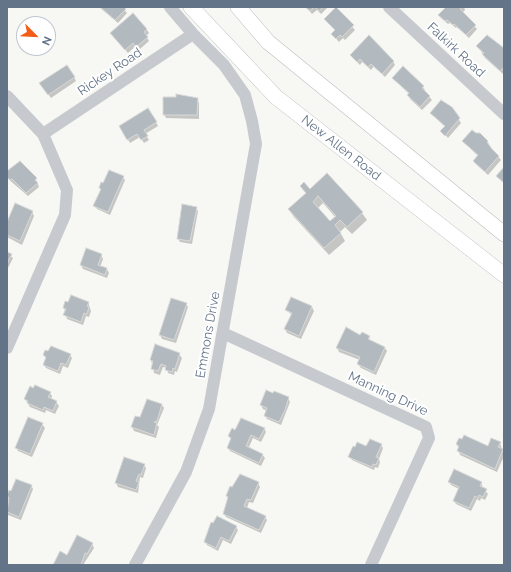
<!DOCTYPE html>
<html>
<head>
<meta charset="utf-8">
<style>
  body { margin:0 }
  #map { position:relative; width:511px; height:572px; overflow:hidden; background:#f7f7f4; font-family:Raleway,sans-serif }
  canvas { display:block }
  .frame { position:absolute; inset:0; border:8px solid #637488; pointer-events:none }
  .north { position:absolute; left:16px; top:16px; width:40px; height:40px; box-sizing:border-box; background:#fff; border:1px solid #c1c7cf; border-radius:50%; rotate:114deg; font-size:11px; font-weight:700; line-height:16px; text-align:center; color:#637488 }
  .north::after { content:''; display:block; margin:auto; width:14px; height:18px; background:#f45d17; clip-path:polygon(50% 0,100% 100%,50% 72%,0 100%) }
</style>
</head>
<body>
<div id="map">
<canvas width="511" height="572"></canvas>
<div class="frame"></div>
<div class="north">N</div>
</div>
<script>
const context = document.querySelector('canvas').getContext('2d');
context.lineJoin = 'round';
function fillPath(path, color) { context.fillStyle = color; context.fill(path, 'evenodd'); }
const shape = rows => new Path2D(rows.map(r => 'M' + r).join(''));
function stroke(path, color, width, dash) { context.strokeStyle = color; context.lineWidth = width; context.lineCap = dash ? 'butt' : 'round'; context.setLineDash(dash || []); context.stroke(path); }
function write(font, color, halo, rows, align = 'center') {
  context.font = font + ' Raleway,sans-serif'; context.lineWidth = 4; context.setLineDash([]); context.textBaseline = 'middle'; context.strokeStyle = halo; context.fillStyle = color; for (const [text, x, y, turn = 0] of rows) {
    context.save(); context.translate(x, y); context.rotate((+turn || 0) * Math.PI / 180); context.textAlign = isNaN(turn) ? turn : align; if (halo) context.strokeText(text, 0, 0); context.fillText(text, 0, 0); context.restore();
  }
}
fillPath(shape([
  [99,7,122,7,127,13,118,23],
  [306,7,328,7,321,14,317,10,312,14],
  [447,7,464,7,465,10,462,13,477,29,469,38,457,27,456,28,450,23,448,24,442,19,440,15],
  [336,9,355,30,345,40,343,38,339,42,332,34,336,31,326,19],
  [133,14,147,30,149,33,146,36,149,41,139,50,136,46,128,53,111,33],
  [478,46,504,50,503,74,485,58],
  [351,56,393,61,395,65,385,77,374,66,371,70,362,62,360,65],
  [74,77,76,81,51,98,43,87],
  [393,78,423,87,425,90,424,91,432,100,422,110,410,99,409,94],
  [197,99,199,103,199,119,166,118,164,114],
  [445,103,451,108,461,123,448,138,442,131,445,127,431,113],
  [148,109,158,126,145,134,149,140,144,143,140,137,130,143,120,126],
  [480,134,488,142,489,146,501,160,488,175,476,164,474,161,478,156,463,141],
  [7,173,36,179,39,187,28,196,7,178],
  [327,174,362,213,367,220,352,234,345,227,340,232,345,241,329,255,294,217,289,209,306,194,301,186,310,191],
  [323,203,336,218,330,223,317,209],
  [123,177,125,180,110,215,97,209,95,206,101,190,100,188,104,184],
  [196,208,198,211,192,244,180,242,178,238],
  [32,212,34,216,22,245,7,237,7,224],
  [7,253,13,258,7,270],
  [101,255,103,259,100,267,107,269,109,273,107,278,83,269,81,265],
  [88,302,91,311,89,317,86,316,83,325,67,319,64,308],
  [186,304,188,307,176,343,162,339,160,335],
  [312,307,314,311,301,339,287,333,285,329,292,315,286,310],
  [346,329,361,336,369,336,370,341,385,348,387,351,376,375,361,368,358,364,360,360,339,352,337,348],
  [179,354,182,358,177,372,175,371,174,375,168,373,167,368,163,367,160,375,154,373,151,360],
  [44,355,70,355,72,358,68,368,63,366,60,374,46,368,44,365,46,359],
  [50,393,52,396,51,400,56,402,59,406,55,414,46,410,45,413,30,407,25,399],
  [288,398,290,402,281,425,267,419,265,416,267,411,263,409,261,405],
  [162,405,164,408,157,425,159,427,156,438,134,431,132,427,140,418],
  [42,424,45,428,32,457,18,451,16,448],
  [264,428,266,432,261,442,253,438,249,447,262,454,265,458,261,466,230,451,228,448,231,440,229,436,235,431],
  [500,443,504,456,497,472,460,455,457,444,488,447],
  [381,445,383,448,379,459,380,462,378,468,375,467,374,470,352,460,350,457,355,449],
  [144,465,146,468,143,478,140,477,138,493,118,487,116,483],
  [449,482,481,483,483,488,488,494,485,500,481,498,480,501,477,499,471,511,456,504,454,501,459,489,451,485],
  [258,483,260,487,253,503,249,502,247,508,265,517,267,520,261,533,226,517,224,514,229,499,227,496],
  [31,485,33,489,21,520,8,515,7,509,9,492],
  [236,527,238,530,231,544,223,540,218,551,207,545,205,542],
  [92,544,94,548,83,565,54,565,67,556]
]), '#0003');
const building = shape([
  [100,7,124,7,126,9,115,20,100,7],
  [305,7,314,7,310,11,305,7],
  [315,7,323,7,319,11,315,7],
  [336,7,354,25,342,37,340,35,336,39,331,34,335,30,324,19,336,7],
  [446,7,462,7,460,9,476,25,466,35,454,24,453,25,447,20,445,21,438,15,446,7],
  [133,13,147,29,144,32,148,37,136,47,133,43,125,50,110,33,133,13],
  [369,35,394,61,382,74,371,64,368,67,360,59,357,62,350,55,369,35],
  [487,35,504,48,504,67,500,71,482,54,484,53,476,46,487,35],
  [67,65,75,77,48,95,39,83,67,65],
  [403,66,424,86,422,88,430,96,420,107,407,95,409,93,392,78,403,66],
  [176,94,198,98,197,115,163,115,163,97,176,97,176,94],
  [441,100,452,107,460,118,445,136,440,131,445,126,430,113,441,100],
  [148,108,157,122,144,130,148,136,141,140,137,134,127,140,119,126,148,108],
  [472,130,476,133,480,133,488,141,487,142,492,149,499,156,485,172,473,161,478,155,462,141,472,130],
  [20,161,37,178,35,180,38,183,26,193,12,179,10,180,7,177,7,171,20,161],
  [504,167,504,183,496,176,504,167],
  [109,170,124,176,108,212,93,206,101,189,99,188,101,182,103,183,109,170],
  [327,173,363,212,347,227,340,220,335,225,341,233,324,248,288,209,306,193,300,186,304,182,310,189,327,173],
  [318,196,336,216,330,221,313,202,318,196],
  [15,203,33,211,20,241,7,235,7,222,15,203],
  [182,204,197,207,190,241,177,239,182,204],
  [86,248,102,254,98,265,107,268,105,275,80,265,86,248],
  [7,252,12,254,7,263,7,252],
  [71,295,89,302,87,306,89,307,87,314,84,313,81,322,63,315,66,309,63,308,65,301,68,302,71,295],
  [291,297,312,306,299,336,284,329,292,313,285,310,291,297],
  [171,298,187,303,174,340,159,335,171,298],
  [346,327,360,335,362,332,370,336,368,339,385,347,374,372,357,364,360,357,336,348,346,327],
  [155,344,180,353,175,369,173,368,172,372,165,370,166,366,161,364,158,371,151,369,153,361,150,360,155,344],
  [51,346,71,354,66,365,61,363,58,371,43,365,46,357,43,355,45,350,48,351,51,346],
  [35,385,51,392,48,397,57,401,53,411,44,407,43,410,27,403,28,401,24,399,30,386,33,388,35,385],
  [266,390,273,393,274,391,289,397,285,410,279,422,264,416,267,408,260,405,266,390],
  [147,399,162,404,157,421,154,422,157,423,154,435,131,427,135,416,140,417,147,399],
  [28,417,43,423,30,454,15,448,28,417],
  [241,418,265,428,259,439,251,435,246,446,263,454,259,463,227,448,231,438,228,436,232,428,235,430,241,418],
  [464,435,488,446,491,438,501,442,498,447,503,449,495,469,457,451,459,446,456,444,459,438,462,439,464,435],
  [370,439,382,444,376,457,379,458,376,465,373,464,372,467,348,457,353,446,355,447,357,442,366,446,370,439],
  [124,457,145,464,141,475,139,474,136,481,139,482,136,490,115,483,124,457],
  [454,469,482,482,480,486,487,489,483,497,479,495,478,498,475,496,469,508,453,501,459,487,448,482,454,469],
  [240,474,259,482,251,500,247,499,244,506,266,516,259,530,223,514,228,497,226,496,230,486,232,487,240,474],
  [16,479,32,485,19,517,7,512,9,498,7,495,9,490,11,491,16,479],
  [217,516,237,526,229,541,221,537,216,548,204,542,211,522,213,523,217,516],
  [77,535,93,543,87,554,85,553,81,565,53,565,60,551,67,555,77,535]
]);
fillPath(building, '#b2b9bf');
stroke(building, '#d8d9d6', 1);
const major = shape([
  [191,7,276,97,504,275],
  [238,7,268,42,504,234]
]);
stroke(major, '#bbbec2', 16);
stroke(shape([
  [389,7,504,114],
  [7,96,43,134,67,190,65,215,7,348],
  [43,134,193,34],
  [223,333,426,427,429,438,371,565],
  [135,565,186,472,209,409,256,144,252,121,245,95,224,65,193,34,170,7]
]), '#c6cace', 12);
stroke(major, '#fff', 15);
write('13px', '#637488', '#fff', [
  ["Falkirk Road",456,50,43],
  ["Rickey Road",110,72,-34],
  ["New Allen Road",341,148,38],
  ["Emmons Drive",208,335,-80],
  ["Manning Drive",388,394,25]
]);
</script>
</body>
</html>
